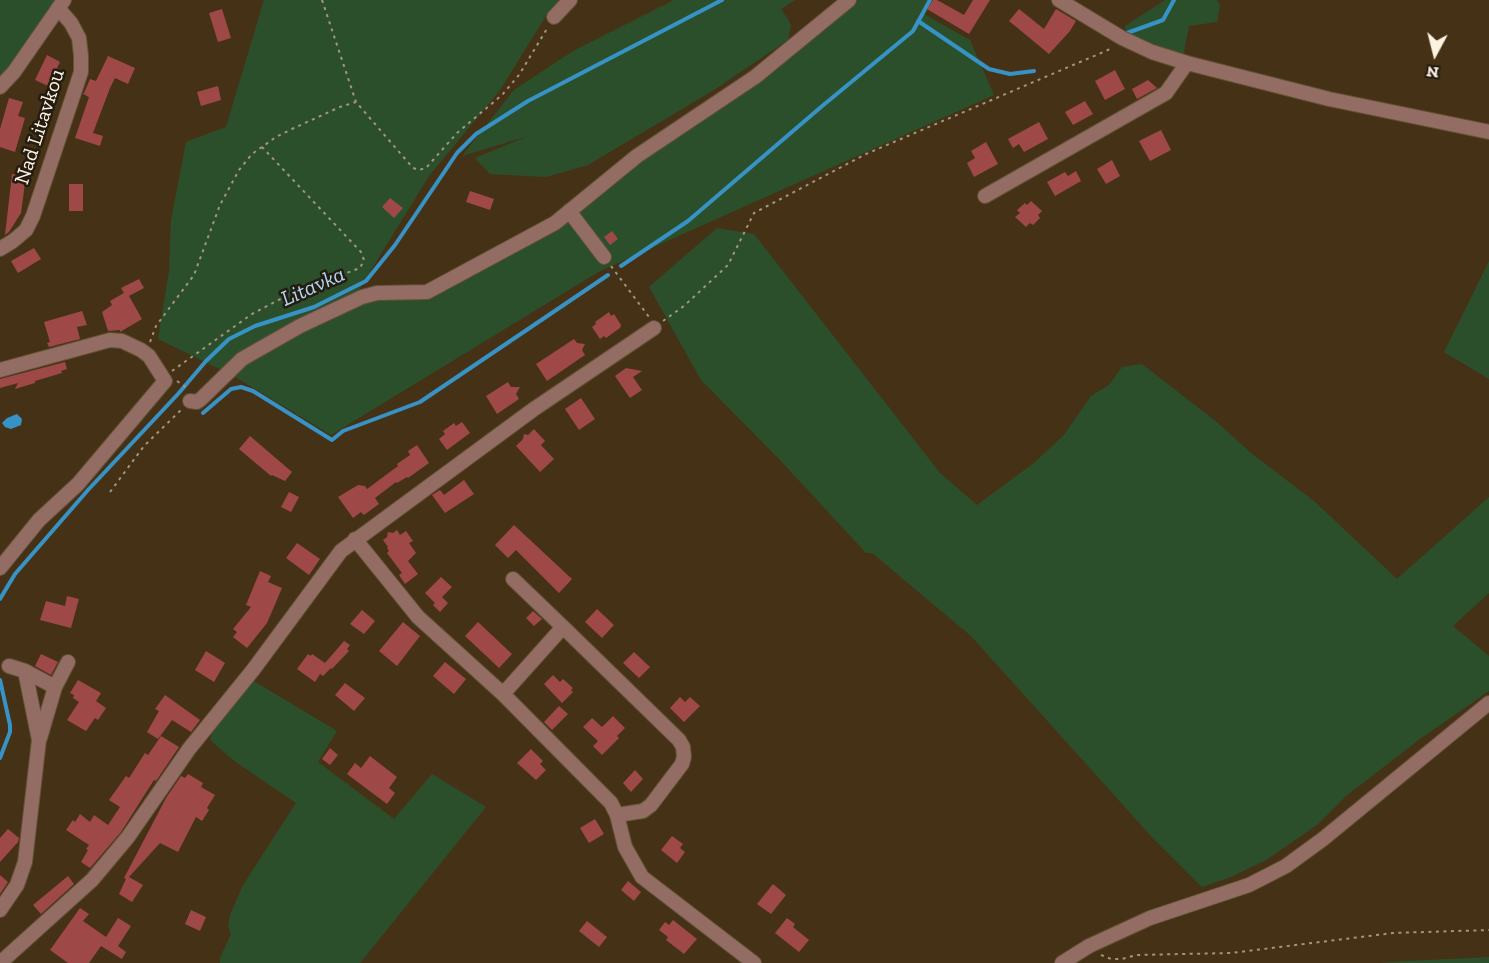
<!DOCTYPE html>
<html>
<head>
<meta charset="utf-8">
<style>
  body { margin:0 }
  #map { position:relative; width:1489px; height:963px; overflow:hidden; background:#453216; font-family:"Zilla Slab",serif }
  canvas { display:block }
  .north { position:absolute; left:1405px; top:24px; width:60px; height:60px; -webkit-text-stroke:4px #241c10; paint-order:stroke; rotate:187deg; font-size:16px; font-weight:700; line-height:24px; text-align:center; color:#fdf1e1 }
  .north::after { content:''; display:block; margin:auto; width:21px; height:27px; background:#fdf1e1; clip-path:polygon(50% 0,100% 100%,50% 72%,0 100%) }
</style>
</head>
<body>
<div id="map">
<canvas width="1489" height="963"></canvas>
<div class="north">N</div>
</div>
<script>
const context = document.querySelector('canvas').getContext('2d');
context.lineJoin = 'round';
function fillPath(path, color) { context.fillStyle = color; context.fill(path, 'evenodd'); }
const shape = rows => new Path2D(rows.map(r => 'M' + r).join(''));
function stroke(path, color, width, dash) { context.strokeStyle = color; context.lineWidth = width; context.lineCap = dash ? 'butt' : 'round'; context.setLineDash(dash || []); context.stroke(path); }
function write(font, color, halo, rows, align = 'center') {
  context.font = font + ' "Zilla Slab",serif'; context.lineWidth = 5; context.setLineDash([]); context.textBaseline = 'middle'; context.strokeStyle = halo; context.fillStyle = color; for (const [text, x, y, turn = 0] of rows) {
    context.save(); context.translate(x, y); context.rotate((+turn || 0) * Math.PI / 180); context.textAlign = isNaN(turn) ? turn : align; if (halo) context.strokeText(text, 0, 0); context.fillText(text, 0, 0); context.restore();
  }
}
fillPath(shape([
  [0,0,63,0,0,84],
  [264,0,564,0,549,11,500,90,429,176,357,293,424,295,557,225,852,0,929,0,922,13,970,40,994,95,600,271,331,435,232,375,158,339,169,271,171,220,186,142,226,127],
  [674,0,795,0,781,9,788,19,791,26,788,40,714,90,588,165,546,177,490,174,475,158,528,136,462,156,514,90,573,51],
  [1165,0,1217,0,1220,5,1217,22,1189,26,1183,56,1128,47,1125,26],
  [717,228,754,234,940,473,977,505,1034,463,1064,435,1091,396,1109,385,1122,367,1142,364,1218,423,1251,453,1314,501,1397,579,1489,497,1489,593,1453,626,1489,656,1489,691,1420,739,1346,796,1317,825,1266,860,1231,877,1202,887,1150,835,971,636,872,553,866,553,780,460,701,380,649,287],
  [1489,261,1489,379,1444,352],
  [252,680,337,731,318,762,394,819,432,774,486,807,360,963,220,963,220,958,231,934,228,926,230,915,243,885,296,803,233,760,210,740,213,731],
  [1489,957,1489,963,1381,963,1407,961]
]), '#2c4f2b');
fillPath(shape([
  [17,414,22,419,21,425,11,429,5,427,2,423,7,418]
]), '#3793c6');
stroke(shape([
  [918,21,989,69,1010,74,1034,71],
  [1127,33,1163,20,1174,0],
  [621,266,688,221,821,107,913,31,930,0],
  [203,413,231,389,241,387,253,391,332,440,343,431,420,402,608,275],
  [0,599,15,574,88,490,178,394,206,361,229,339,255,326,314,307,366,281,395,245,457,153,476,134,528,101,722,0],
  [0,680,10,725,10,732,0,758]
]), '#3793c6', 4);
fillPath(shape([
  [933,0,937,0,964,15,973,0,990,0,969,34,927,9],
  [222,9,231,38,218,42,209,13],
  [1019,9,1044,29,1056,9,1076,21,1070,31,1049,54,1009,21],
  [47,55,60,62,48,86,35,80],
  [108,56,135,68,128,84,115,78,110,88,93,133,103,136,100,146,75,138,89,97,83,94,84,93,90,79,96,81],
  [1115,70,1125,89,1105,100,1095,81],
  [1148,80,1157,88,1137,99,1132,89],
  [218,86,221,100,201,106,197,92],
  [9,98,23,102,18,116,25,118,15,152,0,147,0,129],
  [1085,101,1093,114,1073,125,1065,112],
  [1039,122,1048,139,1024,152,1019,144,1013,148,1008,139],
  [1161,130,1171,150,1150,161,1139,141],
  [986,142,998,164,974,177,967,163,975,158,971,151],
  [1112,160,1120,176,1106,184,1097,169],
  [1076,171,1081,181,1055,196,1047,182,1065,172,1068,176],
  [12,174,26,176,21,213,9,232,5,235],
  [69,184,83,184,83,211,69,211],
  [470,191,494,199,490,210,466,202],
  [390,198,403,208,394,218,382,207],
  [1031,201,1042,211,1038,215,1040,218,1033,225,1030,223,1026,227,1015,217,1020,213,1017,210,1025,203,1027,205],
  [612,231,618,239,610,245,604,237],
  [34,248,41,259,18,273,11,261],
  [139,279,144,288,129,296,142,319,120,332,120,330,108,331,102,312,112,305,110,301,124,293,121,288],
  [82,311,87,325,77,327,80,339,49,347,47,343,50,342,44,322],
  [609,312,611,316,614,314,621,325,620,328,606,338,604,336,600,339,592,327,596,324,595,322],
  [574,339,577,343,585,344,582,350,585,355,547,381,536,364],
  [65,362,67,369,61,371,62,373,35,381,35,383,15,389,18,383,0,388,0,379],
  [626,368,642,371,633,377,642,390,630,398,615,376],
  [508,382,511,387,520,387,516,394,519,399,497,414,486,396],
  [581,398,595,419,579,430,565,409],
  [462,422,470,433,447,450,439,439,445,434,443,431,454,423,456,426],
  [534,429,545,441,541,445,554,459,540,472,516,446,523,439,524,434,528,435],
  [250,436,292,472,285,481,272,475,271,476,239,449],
  [417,445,429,463,408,478,407,477,397,483,396,482,375,498,379,504,364,515,361,512,353,518,338,497,358,485,365,486,367,489,398,466,397,464,410,455,408,451],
  [464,480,474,494,445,513,432,495,440,490,444,495],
  [289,492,299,497,291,512,281,507],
  [514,525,572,579,559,593,516,550,508,558,495,545],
  [397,530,400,535,406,531,413,541,409,543,416,553,408,561,418,574,405,584,399,575,402,573,387,553,389,551,387,548,388,547,383,540,387,537,388,532,393,533],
  [297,543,320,559,309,575,286,558],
  [260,571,271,576,268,582,282,588,267,623,247,648,233,637,237,632,233,629,251,607,246,605],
  [441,577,452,587,442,597,448,603,440,612,433,605,435,603,425,593],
  [67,596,79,599,71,628,40,620,46,601,65,606],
  [597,609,614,625,602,638,585,622],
  [362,610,375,621,364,634,350,624],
  [533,611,542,619,534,626,526,618],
  [403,622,420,636,397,666,379,651],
  [478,622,512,654,499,668,465,636],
  [344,641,350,645,347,649,349,651,332,669,331,668,323,676,320,674,315,682,297,669,308,654,311,656,312,654,325,663],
  [206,651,225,663,214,682,195,670],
  [634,652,650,667,639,678,623,663],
  [41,654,58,662,51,675,35,666],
  [445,662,466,679,454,694,433,676],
  [553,675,560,682,563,679,573,688,571,690,573,692,562,703,544,684],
  [78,680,101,693,96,701,106,708,98,720,95,718,86,731,67,720,79,702,73,698,74,695,70,693],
  [345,683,365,698,354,711,335,695],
  [165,695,200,720,191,732,172,720,158,739,147,732,159,711,155,709],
  [680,697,685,702,690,697,700,706,684,722,670,708],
  [559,706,568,714,552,730,544,722],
  [613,716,625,728,617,736,619,738,602,755,593,746,598,741,583,727,592,718,602,727],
  [161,736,179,747,156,781,154,780,121,832,90,868,81,862,88,850,86,849,89,845,66,830,73,820,75,822,80,814,90,822,94,815,108,825,120,807,109,800,126,776,129,778,145,753,148,755],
  [330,748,338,755,330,765,322,759],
  [531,749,543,761,540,764,546,770,536,780,517,763],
  [370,756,397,777,389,788,395,793,387,804,347,774,355,763,361,768],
  [635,770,643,779,631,792,623,783],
  [188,774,203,783,201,787,215,795,207,808,209,810,202,821,196,817,178,852,160,843,129,877,143,885,132,902,119,894,126,879,124,878,166,798,181,776,185,778],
  [595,819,604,834,589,843,580,828],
  [8,829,19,838,18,842,0,862,0,838],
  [672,836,683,844,680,848,685,852,677,863,661,850],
  [0,875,8,882,0,894],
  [68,876,74,884,41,914,33,905],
  [628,881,641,892,634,901,621,890],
  [773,884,786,895,771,914,757,904],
  [80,908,89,914,83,921,106,937,118,918,131,926,118,946,126,952,122,959,101,946,89,963,68,963,50,950],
  [191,910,206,917,200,931,185,924],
  [787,918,795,924,793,927,809,940,799,952,775,933],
  [673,920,697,939,684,954,666,940,668,937,659,930,665,922,669,925],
  [587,921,607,937,599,947,579,931]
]), '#9e4848');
const minor = shape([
  [1059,0,1122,38,1152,52,1187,63,1329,99,1489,132],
  [554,17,570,0],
  [0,87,14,72,64,0],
  [985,196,1166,93,1187,63],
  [569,211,604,257],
  [0,249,13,241,26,230,33,216,81,72,81,56,79,38,71,23,58,8],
  [0,370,110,340,122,341,141,350,149,356,165,381,78,484,39,520,0,568],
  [190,401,197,402,201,399,242,359,300,326,362,297,377,293,427,292,555,223,637,156,755,77,849,0],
  [355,539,418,617,503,694,611,803,617,815,625,847,642,877,754,963],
  [513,579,563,627],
  [9,666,25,671,55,687],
  [503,694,563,627,679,740,683,747,684,757,682,764,651,805,643,811,617,815],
  [40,738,55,687,68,662],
  [0,910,17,885,25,862,39,740,25,671],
  [0,963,92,880,128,837,189,749,253,670,341,551,534,409,654,328],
  [1062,963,1089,946,1150,918,1249,885,1286,866,1323,839,1489,703]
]);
stroke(minor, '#625136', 16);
stroke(shape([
  [322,0,356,102],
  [611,266,649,317],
  [663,321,684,306,728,265,754,213,866,154,1108,50,1112,46],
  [150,342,156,326,194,275,220,205,239,170,252,154,276,137,294,128,340,107,356,102,413,168,419,170,426,168,457,133,502,95,519,75,548,27],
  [172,371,252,314,292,293,360,268,364,260,361,252,262,147],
  [177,381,187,388],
  [110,492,144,446,182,409],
  [1101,955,1111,959,1122,959,1136,955,1231,953,1393,933,1489,930]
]), '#a4957f', 2, [3, 4.5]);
stroke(minor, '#936c63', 14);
write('21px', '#fdf1e1', '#241c10', [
  ["Nad Litavkou",40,127,-72]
]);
write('italic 22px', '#b0daf5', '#241c10', [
  ["Litavka",313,287,-24]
]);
</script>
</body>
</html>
